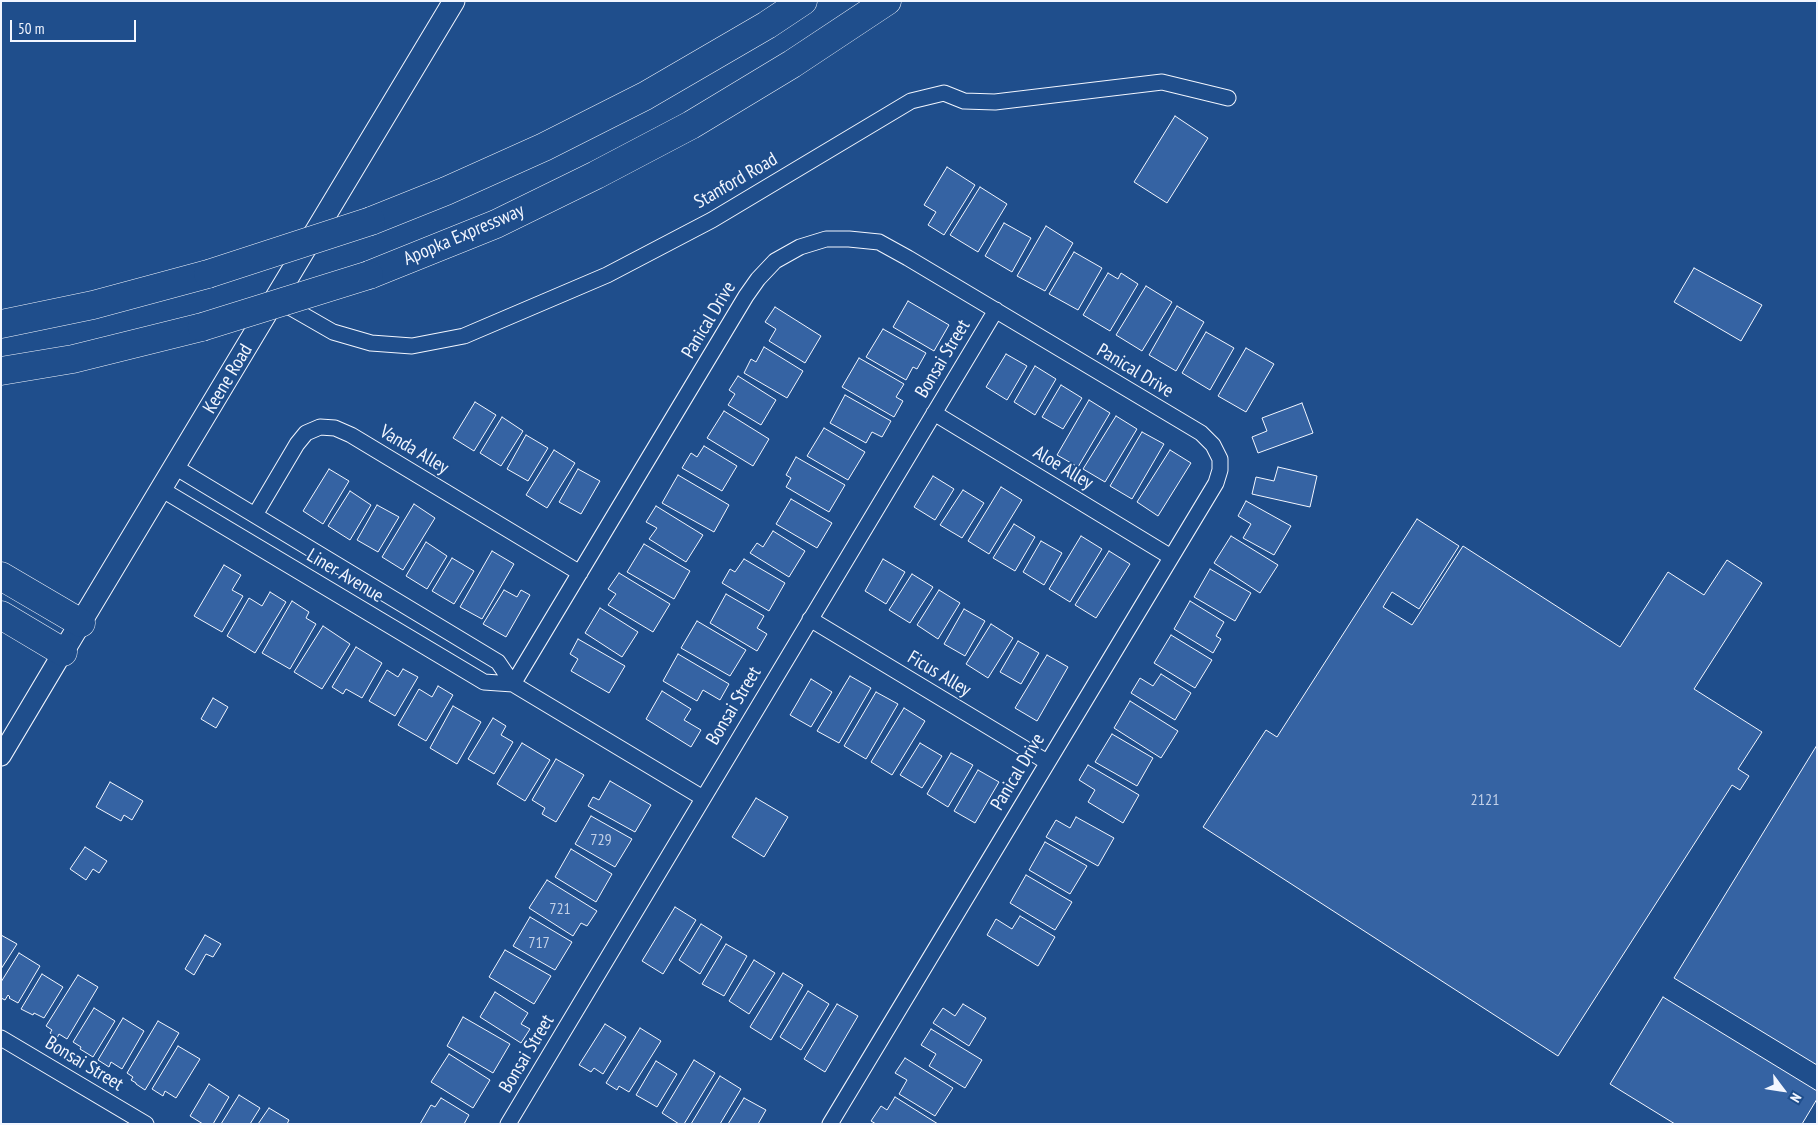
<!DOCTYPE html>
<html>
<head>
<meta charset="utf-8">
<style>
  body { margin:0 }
  #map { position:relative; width:1818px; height:1125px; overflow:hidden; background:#1f4e8c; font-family:"PT Sans Narrow",sans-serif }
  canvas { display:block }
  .frame { position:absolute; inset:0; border:2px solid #f2f6ff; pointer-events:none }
  .north { position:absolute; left:1758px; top:1065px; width:50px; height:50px; -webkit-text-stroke:4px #1f4e8c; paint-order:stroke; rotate:121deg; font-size:14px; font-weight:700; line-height:20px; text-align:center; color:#f2f6ff }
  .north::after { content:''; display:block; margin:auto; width:18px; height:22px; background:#f2f6ff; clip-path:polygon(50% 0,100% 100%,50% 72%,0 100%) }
  .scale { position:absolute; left:10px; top:20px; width:126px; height:22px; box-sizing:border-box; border:2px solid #f2f6ff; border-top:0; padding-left:6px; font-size:15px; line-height:18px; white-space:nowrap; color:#f2f6ff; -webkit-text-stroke:4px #1f4e8c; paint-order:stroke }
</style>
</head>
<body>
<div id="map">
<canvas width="1818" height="1125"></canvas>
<div class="frame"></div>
<div class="north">N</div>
<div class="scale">50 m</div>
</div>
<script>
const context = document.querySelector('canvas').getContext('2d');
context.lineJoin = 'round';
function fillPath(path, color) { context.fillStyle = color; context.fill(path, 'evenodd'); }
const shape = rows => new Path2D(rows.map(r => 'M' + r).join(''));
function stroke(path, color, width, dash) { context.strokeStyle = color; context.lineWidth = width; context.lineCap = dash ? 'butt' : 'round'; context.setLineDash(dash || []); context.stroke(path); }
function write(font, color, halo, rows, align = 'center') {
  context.font = font + ' "PT Sans Narrow",sans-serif'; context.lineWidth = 4; context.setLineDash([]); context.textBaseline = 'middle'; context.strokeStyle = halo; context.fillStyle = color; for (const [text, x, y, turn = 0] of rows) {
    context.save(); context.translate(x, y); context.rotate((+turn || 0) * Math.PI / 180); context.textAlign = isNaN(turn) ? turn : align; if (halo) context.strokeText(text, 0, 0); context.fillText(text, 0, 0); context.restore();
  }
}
const building = shape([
  [1175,116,1208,138,1167,203,1134,182,1175,116],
  [947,167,975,185,944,235,928,225,936,212,924,205,947,167],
  [980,187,1007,204,978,252,950,235,980,187],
  [1004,223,1031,238,1012,272,985,256,1004,223],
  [1046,226,1073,243,1045,291,1017,276,1046,226],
  [1074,252,1102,268,1078,310,1049,294,1074,252],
  [1694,268,1762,305,1741,341,1674,302,1694,268],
  [1108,273,1118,279,1121,273,1138,284,1110,331,1083,315,1108,273],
  [1146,286,1172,302,1142,351,1116,335,1146,286],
  [908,301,949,325,934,351,893,327,908,301],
  [1177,306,1204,322,1176,371,1149,355,1177,306],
  [775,307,821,336,805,363,769,341,776,329,765,322,775,307],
  [883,329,926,353,917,369,913,367,906,380,866,357,883,329],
  [1206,332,1234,348,1210,390,1182,373,1206,332],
  [764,347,803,371,787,398,744,373,751,359,756,362,764,347],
  [1246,348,1274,364,1246,412,1218,396,1246,348],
  [1006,354,1027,366,1007,400,986,387,1006,354],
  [859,358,904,384,896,397,903,401,894,417,842,387,859,358],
  [1035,366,1056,379,1035,415,1014,402,1035,366],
  [738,376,776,400,761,425,728,405,735,394,729,390,738,376],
  [1061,385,1082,398,1063,429,1042,417,1061,385],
  [845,395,891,421,882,437,872,432,866,443,830,423,845,395],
  [1089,400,1110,413,1078,467,1057,455,1089,400],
  [475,402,496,415,474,451,453,438,475,402],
  [1302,403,1313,433,1258,453,1252,437,1267,431,1262,418,1302,403],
  [724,411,769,439,753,466,707,438,724,411],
  [1116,416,1137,429,1105,482,1083,469,1116,416],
  [502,417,523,431,501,466,480,453,502,417],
  [824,428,865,452,848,480,807,456,824,428],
  [1142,432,1164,444,1132,499,1110,486,1142,432],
  [526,435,548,448,528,481,507,469,526,435],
  [704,446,737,466,722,491,682,468,691,453,697,457,704,446],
  [554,450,575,463,547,508,526,495,554,450],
  [1170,450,1191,463,1158,516,1137,502,1170,450],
  [796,457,845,485,829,512,786,487,791,478,786,475,796,457],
  [1278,467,1317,476,1310,507,1252,494,1256,477,1274,481,1278,467],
  [329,469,349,481,323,524,303,511,329,469],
  [578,469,600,481,581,514,559,502,578,469],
  [678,475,729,505,714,532,662,503,678,475],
  [933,476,954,489,935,520,914,507,933,476],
  [1001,487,1022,500,989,554,968,541,1001,487],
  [963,490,984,503,962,538,940,525,963,490],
  [350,491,371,505,350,540,328,526,350,491],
  [791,499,832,523,817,548,776,524,791,499],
  [1246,501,1291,526,1274,555,1243,538,1251,524,1238,516,1246,501],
  [414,504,435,518,403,570,382,557,414,504],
  [377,505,399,517,378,552,357,540,377,505],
  [656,506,703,535,686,562,649,539,657,528,646,522,656,506],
  [1417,519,1459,546,1419,609,1392,592,1383,607,1412,625,1463,546,1620,647,1668,572,1704,595,1727,560,1762,583,1694,689,1762,732,1738,769,1749,776,1740,790,1732,785,1558,1056,1203,827,1266,730,1277,737,1417,519],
  [1014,524,1035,537,1015,571,993,558,1014,524],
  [773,531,805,551,789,577,750,553,757,543,763,547,773,531],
  [1081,536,1102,549,1070,602,1049,589,1081,536],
  [1231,536,1278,565,1260,593,1214,563,1231,536],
  [1041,541,1062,553,1044,585,1023,572,1041,541],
  [426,542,447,556,427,589,406,576,426,542],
  [644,544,690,571,674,599,627,572,644,544],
  [492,551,514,564,482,619,460,607,492,551],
  [1109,551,1130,564,1096,618,1075,605,1109,551],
  [452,558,474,571,454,604,432,591,452,558],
  [744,559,785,583,769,611,722,583,730,569,735,572,744,559],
  [883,559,905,572,886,604,865,591,883,559],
  [224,565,241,575,232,590,243,596,222,632,194,616,224,565],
  [1210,569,1251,593,1235,621,1194,597,1210,569],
  [619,573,670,604,653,632,608,605,616,594,608,589,619,573],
  [912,574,933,587,910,623,889,610,912,574],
  [504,590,517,597,521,590,530,595,506,637,483,624,504,590],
  [939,590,960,603,938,639,917,625,939,590],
  [270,592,286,602,255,653,227,636,249,598,262,606,270,592],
  [726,594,764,616,757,628,767,634,757,651,710,623,726,594],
  [292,601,309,612,306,618,316,624,290,669,262,653,292,601],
  [1190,601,1224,622,1216,636,1221,639,1213,653,1174,629,1190,601],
  [600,608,638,632,622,657,585,633,600,608],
  [964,609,985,621,965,656,944,644,964,609],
  [697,621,746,650,730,676,681,648,697,621],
  [991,624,1013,638,988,678,966,664,991,624],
  [323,626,350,644,322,689,294,672,323,626],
  [1171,635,1212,660,1195,688,1154,663,1171,635],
  [578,639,625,666,609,693,571,671,578,659,570,654,578,639],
  [1018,641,1039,653,1021,684,1000,672,1018,641],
  [356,647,382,663,362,698,346,689,343,694,332,687,356,647],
  [678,654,729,684,720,700,703,690,697,701,663,681,678,654],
  [1047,655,1068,667,1037,721,1015,708,1047,655],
  [403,669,418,677,395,716,369,701,387,670,398,677,403,669],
  [1161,674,1191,693,1175,720,1131,693,1140,678,1153,686,1161,674],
  [850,676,871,688,839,743,817,731,850,676],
  [811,679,832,692,811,727,790,715,811,679],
  [438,686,453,695,426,741,398,725,419,689,432,697,438,686],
  [662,691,691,709,684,720,701,730,691,747,646,719,662,691],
  [876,692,898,704,866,759,844,746,876,692],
  [213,698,228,707,216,728,201,719,213,698],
  [1130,701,1178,731,1161,758,1114,728,1130,701],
  [453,706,481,722,457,764,430,748,453,706],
  [904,708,925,721,892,775,871,762,904,708],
  [493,718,506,726,501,735,513,742,494,774,468,759,493,718],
  [1112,734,1153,758,1137,786,1095,762,1112,734],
  [522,743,550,760,525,801,497,784,522,743],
  [920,743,942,756,922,788,900,775,920,743],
  [1817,745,1817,1065,1674,978,1817,745],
  [951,753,973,765,948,807,927,794,951,753],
  [556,759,584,775,556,822,542,814,545,808,532,800,556,759],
  [1088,765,1139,795,1123,823,1088,802,1095,790,1079,780,1088,765],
  [978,770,999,782,975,823,954,811,978,770],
  [610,781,651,805,635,832,588,806,593,797,599,800,610,781],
  [110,782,143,801,132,820,124,815,121,821,96,807,110,782],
  [756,798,788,817,764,857,732,837,756,798],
  [591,816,632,839,615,867,575,844,591,816],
  [1076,817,1114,838,1098,866,1046,837,1056,820,1070,828,1076,817],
  [1045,842,1087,866,1070,894,1029,870,1045,842],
  [85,847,107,861,99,873,93,869,86,880,70,869,85,847],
  [571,849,612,874,596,902,555,877,571,849],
  [1026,875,1072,902,1055,930,1010,903,1026,875],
  [547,880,597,911,587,926,581,923,573,936,529,908,547,880],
  [675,907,696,920,663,974,642,961,675,907],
  [1020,916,1055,937,1038,966,987,935,996,919,1012,929,1020,916],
  [530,917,572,942,555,970,513,946,530,917],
  [701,924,722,937,700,974,679,960,701,924],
  [1,935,17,944,1,969,1,935],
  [205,935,221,944,213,957,206,954,194,975,185,969,205,935],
  [726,944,747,956,724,996,702,984,726,944],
  [505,950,551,976,534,1004,489,977,505,950],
  [19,953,40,966,18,1003,9,998,10,997,8,995,5,1000,1,998,1,982,19,953],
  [754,960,775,973,749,1014,729,1001,754,960],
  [783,973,803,985,771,1040,750,1027,783,973],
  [42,974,63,987,44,1018,34,1013,33,1015,21,1009,42,974],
  [78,975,98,987,67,1039,59,1034,57,1038,50,1033,52,1030,46,1026,78,975],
  [808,991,829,1004,801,1050,780,1037,808,991],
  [495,992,528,1013,521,1024,530,1029,521,1043,480,1017,495,992],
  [1663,997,1817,1091,1817,1099,1802,1124,1675,1124,1610,1084,1663,997],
  [837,1004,858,1016,825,1072,804,1059,837,1004],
  [963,1004,986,1018,969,1046,933,1023,943,1008,955,1016,963,1004],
  [94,1008,115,1021,93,1057,80,1049,81,1047,73,1042,94,1008],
  [463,1017,510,1044,493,1073,447,1046,463,1017],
  [123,1018,144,1031,122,1069,111,1062,109,1067,98,1060,123,1018],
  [158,1021,179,1033,145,1090,136,1084,136,1083,131,1080,133,1077,127,1073,158,1021],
  [605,1024,626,1037,603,1074,594,1068,591,1072,579,1065,605,1024],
  [640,1028,661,1041,629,1092,619,1086,617,1090,606,1083,640,1028],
  [931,1029,982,1060,965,1088,929,1066,936,1054,921,1045,931,1029],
  [178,1046,200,1059,176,1098,165,1091,163,1096,152,1089,178,1046],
  [449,1054,490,1080,473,1108,431,1082,449,1054],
  [905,1058,953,1088,935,1116,899,1094,907,1080,895,1073,905,1058],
  [694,1060,715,1073,684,1124,679,1124,662,1113,694,1060],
  [656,1061,677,1074,657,1107,636,1095,656,1061],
  [720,1076,741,1089,720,1124,691,1124,720,1076],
  [209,1084,229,1097,213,1124,203,1124,190,1116,209,1084],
  [239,1095,260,1108,250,1124,221,1124,239,1095],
  [895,1097,938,1124,876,1124,871,1121,881,1106,887,1110,895,1097],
  [441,1098,469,1115,464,1124,420,1124,431,1105,435,1107,441,1098],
  [744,1098,766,1110,758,1124,728,1124,744,1098],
  [269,1108,289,1120,287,1124,258,1124,269,1108]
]);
fillPath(building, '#3563a3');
stroke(building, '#f2f6ff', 1);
const minor = shape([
  [279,301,333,332,371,343,412,346,464,336,607,275,712,220,911,101,944,93,964,101,995,102,1162,82,1228,98],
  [934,413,1171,557],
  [175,467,498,662,513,684,703,798],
  [161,489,484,682,513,684],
  [255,515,297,444,306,433,320,427,335,428,351,435,580,573],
  [810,619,1047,762],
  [513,684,746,296,758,279,775,261,800,247,826,239,849,239,879,242,908,258,1201,433,1213,445,1220,459,1220,470,1216,483,830,1124],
  [1,1038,146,1124],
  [508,1124,996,310]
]);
const tertiary = shape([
  [1,756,63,652]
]);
const secondary = shape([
  [63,652,454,1]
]);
const motorway = shape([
  [371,221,446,191,544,147,645,96,767,25,803,1],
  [369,275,496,224,596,175,691,125,792,64,887,1],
  [1,324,93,305,208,274],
  [1,371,73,359,202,327],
  [1,576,81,623],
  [1,615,63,652]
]);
stroke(minor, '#f2f6ff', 17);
stroke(tertiary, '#f2f6ff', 21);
stroke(secondary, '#f2f6ff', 23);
stroke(motorway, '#f2f6ff', 29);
stroke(minor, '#1f4e8c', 15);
stroke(tertiary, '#1f4e8c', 19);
stroke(secondary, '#1f4e8c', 21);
stroke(motorway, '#1f4e8c', 28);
const motorwayBridge = shape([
  [208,274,371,221],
  [202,327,369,275]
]);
stroke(motorwayBridge, '#f2f6ff', 29, []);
stroke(motorwayBridge, '#1f4e8c', 28);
write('16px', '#c3d1e8', null, [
  ["2121",1485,800],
  ["729",601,840],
  ["721",560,909],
  ["717",539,943]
]);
write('19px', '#f2f6ff', '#1f4e8c', [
  ["Stanford Road",736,181,-30],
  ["Apopka Expressway",464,235,-23],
  ["Panical Drive",709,320,-59],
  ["Bonsai Street",943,359,-59],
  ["Panical Drive",1135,371,31],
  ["Keene Road",228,379,-59],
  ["Vanda Alley",414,450,31],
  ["Aloe Alley",1063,468,31],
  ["Liner Avenue",345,576,31],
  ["Ficus Alley",939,674,31],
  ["Bonsai Street",734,706,-59],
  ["Panical Drive",1018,772,-59],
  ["Bonsai Street",527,1054,-59],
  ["Bonsai Street",84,1064,31]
]);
</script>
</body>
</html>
